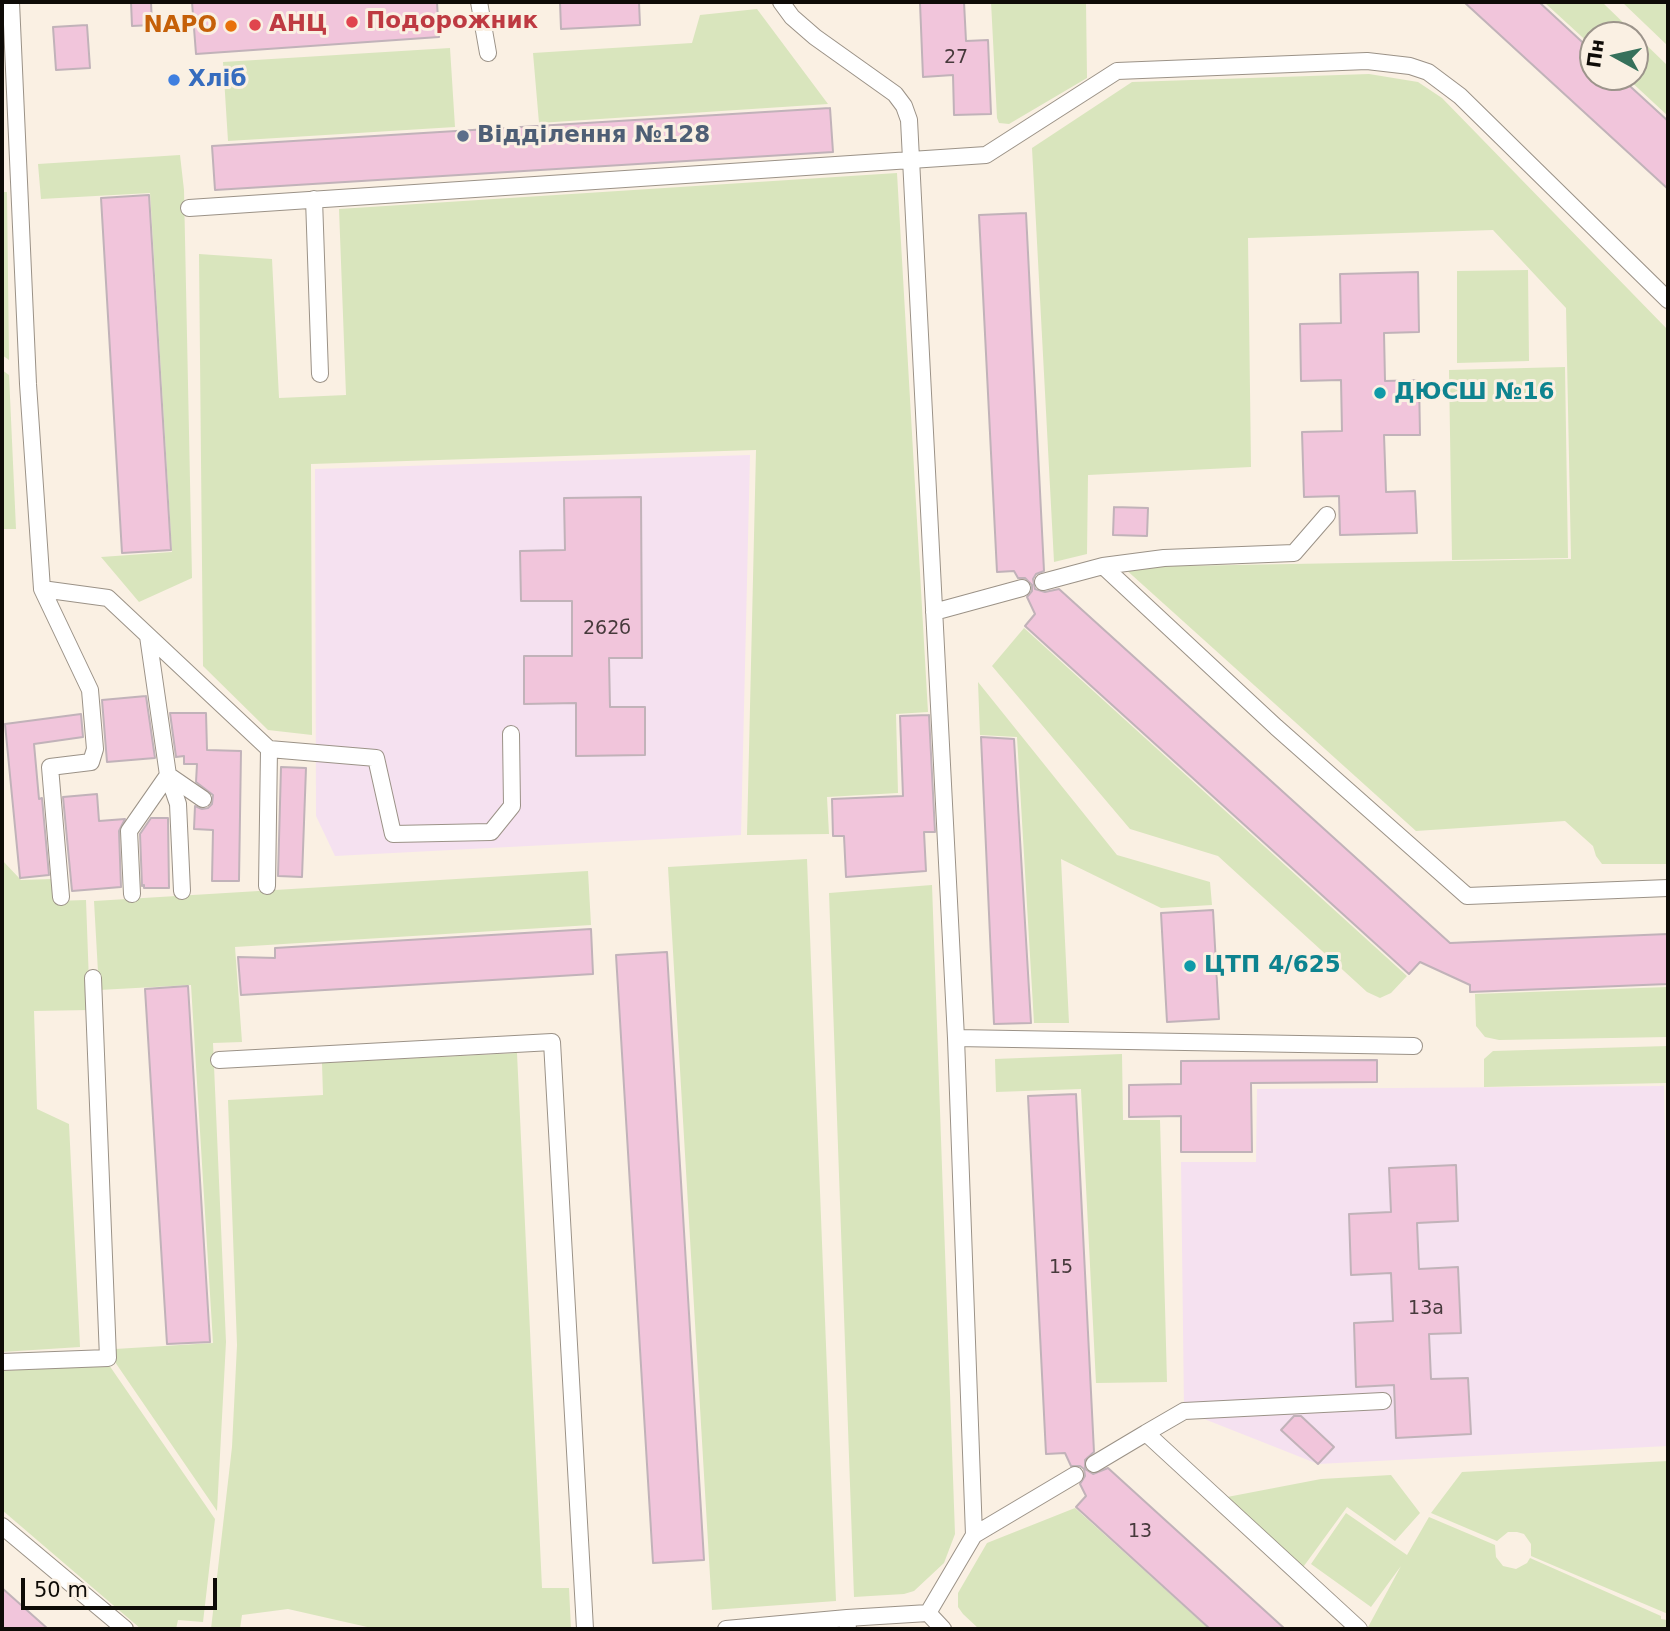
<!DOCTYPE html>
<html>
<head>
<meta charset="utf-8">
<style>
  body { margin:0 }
  #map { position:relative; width:1670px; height:1631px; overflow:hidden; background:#faf0e3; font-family:"DejaVu Sans",sans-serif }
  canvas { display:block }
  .frame { position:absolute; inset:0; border:4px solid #0e0b07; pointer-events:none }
  .north { position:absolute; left:1579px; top:21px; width:70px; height:70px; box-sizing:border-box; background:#faf0e3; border:2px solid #9c948b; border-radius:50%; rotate:278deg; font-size:19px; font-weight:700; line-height:28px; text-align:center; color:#0e0b07 }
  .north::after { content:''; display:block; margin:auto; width:24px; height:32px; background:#36715b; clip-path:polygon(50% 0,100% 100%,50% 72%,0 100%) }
  .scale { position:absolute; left:21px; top:1578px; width:196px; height:32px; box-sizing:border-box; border:4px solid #0e0b07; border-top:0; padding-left:9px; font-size:21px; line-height:24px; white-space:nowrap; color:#0e0b07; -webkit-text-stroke:5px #faf0e3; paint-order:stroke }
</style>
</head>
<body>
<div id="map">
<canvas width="1670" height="1631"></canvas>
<div class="frame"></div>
<div class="north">Пн</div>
<div class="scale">50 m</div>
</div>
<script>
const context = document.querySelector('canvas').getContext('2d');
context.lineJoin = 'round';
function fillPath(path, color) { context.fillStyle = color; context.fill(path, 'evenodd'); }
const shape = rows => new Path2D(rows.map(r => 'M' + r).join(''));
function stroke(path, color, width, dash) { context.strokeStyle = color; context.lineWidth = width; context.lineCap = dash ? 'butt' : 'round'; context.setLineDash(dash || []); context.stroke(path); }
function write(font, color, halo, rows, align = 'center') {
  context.font = font + ' "DejaVu Sans",sans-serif'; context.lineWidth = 6; context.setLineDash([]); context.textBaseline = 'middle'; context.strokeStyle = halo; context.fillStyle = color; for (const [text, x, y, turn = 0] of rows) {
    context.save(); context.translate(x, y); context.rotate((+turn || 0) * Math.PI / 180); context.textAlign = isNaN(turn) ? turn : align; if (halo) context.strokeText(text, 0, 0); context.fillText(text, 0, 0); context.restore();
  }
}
fillPath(shape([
  [750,455,741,835,335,856,316,816,315,469],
  [1664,1086,1668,1285,1668,1446,1318,1464,1184,1411,1181,1162,1256,1162,1257,1089]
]), '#f5e1f0');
fillPath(shape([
  [991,2,1086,2,1087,78,1009,124,999,123,997,118],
  [1544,2,1602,2,1668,66,1668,116,1626,77,1635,77,1635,35,1593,35,1593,47],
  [1622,2,1668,2,1668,46],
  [757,9,828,104,539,123,533,53,692,43,700,15],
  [450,48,455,127,228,141,223,62],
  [1369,74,1418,82,1442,98,1668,330,1668,864,1602,864,1596,856,1593,846,1565,821,1416,831,1123,567,1571,559,1566,308,1493,230,1248,238,1251,467,1088,475,1087,554,1054,562,1032,148,1132,82],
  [180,155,184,190,192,578,139,602,101,557,172,552,150,193,41,199,38,164],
  [897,173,928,712,896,714,898,793,827,797,829,834,747,835,756,450,311,464,312,735,268,730,203,666,199,254,272,259,279,398,346,395,339,209],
  [2,192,7,192,9,360,2,355],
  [1528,270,1529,361,1457,363,1457,271],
  [1565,367,1568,558,1452,560,1449,370],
  [2,370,9,375,16,529,2,529],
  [1024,628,1407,976,1391,993,1380,998,1367,992,1218,856,1130,829,992,666],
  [978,682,1117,855,1210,882,1212,905,1161,908,1061,859,1069,1023,1034,1023,1017,737,980,735],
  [807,859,836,1601,712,1610,668,867],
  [2,860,21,880,53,879,54,901,86,900,90,1010,34,1011,37,1109,69,1124,80,1347,2,1352],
  [588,871,591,925,235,947,242,1042,213,1043,226,1342,217,1511,115,1362,115,1349,213,1343,191,985,99,990,94,901],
  [932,885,955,1534,944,1563,914,1591,904,1594,854,1597,829,893],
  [1668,987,1668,1037,1499,1040,1485,1037,1476,1026,1475,994],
  [1668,1046,1668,1145,1666,1083,1484,1087,1484,1059,1493,1051],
  [517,1053,542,1588,569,1588,571,1629,376,1629,288,1609,242,1615,240,1629,211,1629,232,1447,237,1345,228,1100,323,1095,322,1063],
  [1122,1054,1123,1120,1160,1120,1167,1382,1096,1383,1081,1089,996,1092,995,1059],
  [109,1365,215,1519,203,1622,178,1620,176,1629,141,1629,2,1510,2,1371],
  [1668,1461,1668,1614,1531,1556,1531,1544,1524,1534,1517,1532,1508,1532,1497,1541,1431,1513,1462,1472],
  [1391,1475,1420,1513,1395,1541,1347,1507,1301,1570,1222,1498,1321,1479],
  [1075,1508,1209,1629,979,1629,963,1614,958,1607,958,1593,987,1543],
  [1346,1513,1407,1555,1429,1517,1495,1545,1496,1557,1503,1566,1516,1569,1527,1563,1530,1558,1661,1616,1661,1619,1667,1620,1668,1617,1668,1629,1367,1629,1401,1566,1371,1607,1311,1564]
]), '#d9e5bd');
const building = shape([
  [131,2,151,2,152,25,132,26,131,2],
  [192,2,437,2,439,37,196,54,192,2],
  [560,2,639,2,640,25,561,29,560,2],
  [964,2,966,41,988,40,991,114,954,115,953,75,923,77,920,3,964,2],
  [1464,2,1539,2,1593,52,1593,77,1620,77,1668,121,1668,189,1464,2],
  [87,25,90,68,56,70,53,27,87,25],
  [830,108,833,152,215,190,212,146,830,108],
  [149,195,171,550,122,553,101,198,149,195],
  [1026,213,1044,571,1036,574,1033,579,1035,589,1045,592,1059,589,1450,943,1668,934,1668,984,1470,992,1470,985,1420,962,1409,974,1025,626,1035,614,1027,597,1032,591,1032,585,1025,578,1018,578,1014,571,997,572,979,215,1026,213],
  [1418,272,1419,332,1384,333,1385,381,1419,380,1420,435,1384,435,1386,492,1415,491,1417,533,1340,535,1339,496,1304,497,1302,432,1342,431,1341,380,1301,381,1300,324,1341,323,1340,274,1418,272],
  [641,497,642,658,609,658,610,707,645,707,645,755,576,756,576,703,524,704,524,656,572,656,572,601,521,601,520,551,565,550,564,498,641,497],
  [1114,507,1148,508,1147,536,1113,535,1114,507],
  [146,696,155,758,107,762,102,700,146,696],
  [170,713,206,713,207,750,241,751,239,881,212,881,213,830,194,829,195,806,202,809,208,808,212,804,213,795,196,782,197,764,184,764,184,756,176,757,170,713],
  [81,714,83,737,34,744,39,799,42,798,49,875,20,878,5,724,81,714],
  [929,715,935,832,924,832,926,871,846,877,844,836,833,836,832,799,903,796,900,716,929,715],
  [981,737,1014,739,1031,1023,994,1024,981,737],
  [281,767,306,768,302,877,278,876,281,767],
  [97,794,99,821,125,819,119,831,121,887,72,891,63,797,97,794],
  [151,818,168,818,169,888,144,888,144,885,142,886,140,834,151,818],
  [1213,910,1219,1019,1167,1022,1161,913,1213,910],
  [591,929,593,974,241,995,238,957,275,958,275,948,591,929],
  [667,952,704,1560,653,1563,616,955,667,952],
  [188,986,210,1342,167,1344,145,989,188,986],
  [1377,1060,1377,1082,1251,1083,1252,1152,1181,1152,1181,1116,1129,1117,1129,1085,1181,1084,1181,1061,1377,1060],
  [1076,1094,1094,1452,1085,1460,1085,1469,1093,1474,1108,1468,1285,1629,1210,1629,1076,1507,1086,1496,1080,1484,1085,1476,1084,1469,1080,1466,1071,1466,1065,1453,1046,1454,1028,1096,1076,1094],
  [1456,1165,1458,1221,1417,1223,1419,1269,1458,1267,1461,1333,1429,1334,1431,1379,1468,1378,1471,1434,1396,1438,1394,1385,1356,1387,1354,1323,1393,1321,1391,1273,1351,1275,1349,1214,1391,1212,1389,1168,1456,1165],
  [1294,1416,1301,1416,1334,1447,1318,1464,1281,1430,1294,1416],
  [2,1588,48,1629,2,1629,2,1588]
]);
fillPath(building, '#f1c5db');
stroke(building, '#c1b2b9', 2);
const service = shape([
  [11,2,28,384,42,589,108,598,269,749,376,758,393,834,491,832,512,806,511,734],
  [479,2,488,53],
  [781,2,792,17,815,37,895,94,904,106,909,120,956,1038,974,1535,1075,1475],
  [314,199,320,374],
  [189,208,986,155,1117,71,1367,61,1410,66,1428,72,1460,96,1668,300],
  [1103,566,1164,558,1294,553,1327,515],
  [1043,582,1103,566,1276,727,1467,896,1668,888],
  [42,589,90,690,95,749,91,762,50,767,61,897],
  [934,612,1022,588],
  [148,636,168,775,178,804,182,891],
  [267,886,269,749],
  [132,894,129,831,168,775,203,799],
  [956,1038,1414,1046],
  [219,1060,552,1042,585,1629],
  [2,1362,108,1358,93,978],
  [1146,1433,1184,1411,1383,1401],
  [1094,1464,1146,1433,1359,1629],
  [2,1526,125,1629],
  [928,1613,943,1629],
  [726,1629,847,1618],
  [848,1629,847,1618,928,1613,974,1535]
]);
stroke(service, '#9b9287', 18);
stroke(service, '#fff', 16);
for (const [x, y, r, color] of [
  [352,22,7,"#e0444e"],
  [255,25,7,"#e0444e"],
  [231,26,7,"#e8710a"],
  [174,80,7,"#3f7fe0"],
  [463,136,7,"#5c6f8a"],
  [1380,393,7,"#0f9aa8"],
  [1190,966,7,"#0f9aa8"]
]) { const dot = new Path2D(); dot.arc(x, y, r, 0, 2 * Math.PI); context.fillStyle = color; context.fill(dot); stroke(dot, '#faf0e3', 2.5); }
write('19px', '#473a3c', null, [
  ["27",956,58],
  ["262б",607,629],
  ["15",1061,1268],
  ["13а",1426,1309],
  ["13",1140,1532]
]);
write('bold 23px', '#be3a42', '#faf0e3', [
  ["Подорожник",366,22],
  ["АНЦ",269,25]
], 'left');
write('bold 23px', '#c56008', '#faf0e3', [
  ["NAPO",217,26]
], 'right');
write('bold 23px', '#366cbe', '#faf0e3', [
  ["Хліб",188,80]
], 'left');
write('bold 23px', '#4e5e75', '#faf0e3', [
  ["Відділення №128",477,136]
], 'left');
write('bold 23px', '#0d838f', '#faf0e3', [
  ["ДЮСШ №16",1394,393],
  ["ЦТП 4/625",1204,966]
], 'left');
</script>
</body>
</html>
